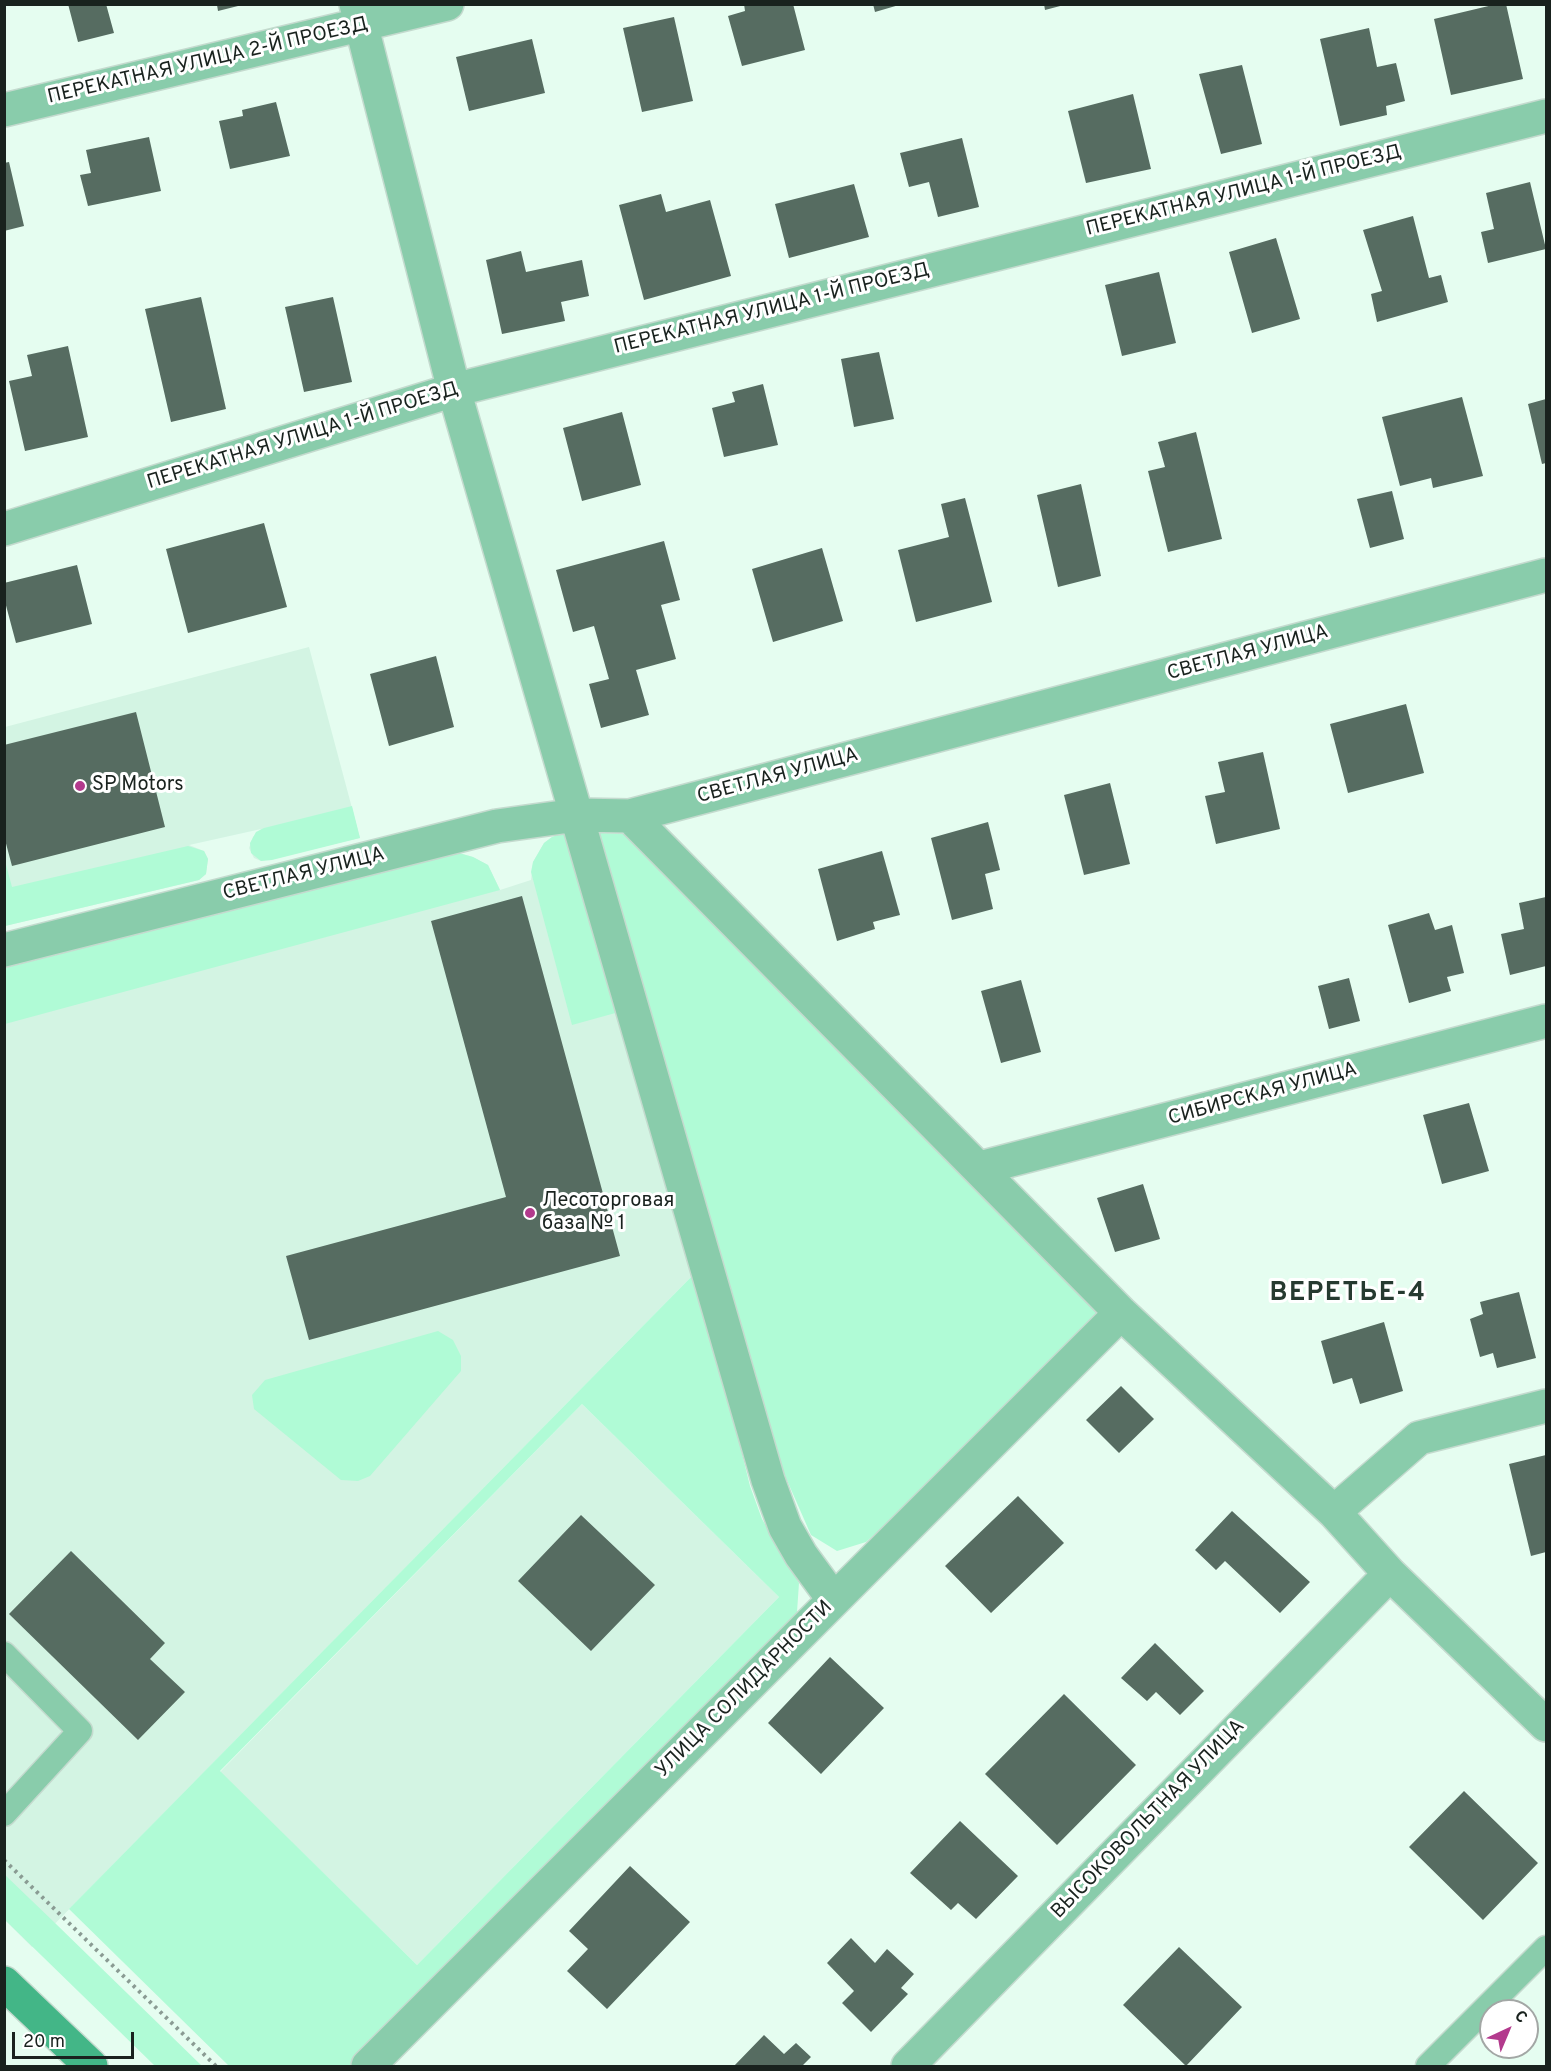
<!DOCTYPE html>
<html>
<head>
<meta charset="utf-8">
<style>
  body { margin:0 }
  #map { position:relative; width:1551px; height:2071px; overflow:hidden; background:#e5fdf0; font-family:Overpass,sans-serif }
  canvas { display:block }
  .frame { position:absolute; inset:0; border:6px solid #19221e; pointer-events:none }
  .north { position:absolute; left:1479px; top:1999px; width:60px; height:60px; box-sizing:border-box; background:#fff; border:2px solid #a3a7a5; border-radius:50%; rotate:44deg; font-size:16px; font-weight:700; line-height:24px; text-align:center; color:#19221e }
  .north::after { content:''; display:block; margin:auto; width:21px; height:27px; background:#b33a8d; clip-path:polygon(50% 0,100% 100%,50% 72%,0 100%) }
  .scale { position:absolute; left:12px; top:2032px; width:122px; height:27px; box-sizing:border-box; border:3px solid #19221e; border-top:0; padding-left:8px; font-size:18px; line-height:21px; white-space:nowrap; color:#19221e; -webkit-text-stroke:4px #fff; paint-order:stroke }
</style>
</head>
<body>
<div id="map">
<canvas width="1551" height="2071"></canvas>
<div class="frame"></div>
<div class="north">С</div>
<div class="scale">20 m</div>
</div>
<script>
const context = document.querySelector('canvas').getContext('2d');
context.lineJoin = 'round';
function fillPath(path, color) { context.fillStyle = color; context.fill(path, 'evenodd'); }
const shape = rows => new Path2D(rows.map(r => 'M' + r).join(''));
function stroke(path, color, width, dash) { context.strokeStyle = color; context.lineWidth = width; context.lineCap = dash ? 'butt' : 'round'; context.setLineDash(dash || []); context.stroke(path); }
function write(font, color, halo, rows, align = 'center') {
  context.font = font + ' Overpass,sans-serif'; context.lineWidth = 6; context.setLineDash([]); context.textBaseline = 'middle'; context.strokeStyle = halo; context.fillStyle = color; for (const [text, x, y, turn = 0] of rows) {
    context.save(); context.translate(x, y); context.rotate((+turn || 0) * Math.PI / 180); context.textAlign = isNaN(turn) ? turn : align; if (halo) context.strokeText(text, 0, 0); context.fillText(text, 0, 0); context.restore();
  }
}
fillPath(shape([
  [309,647,360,838,261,861,254,858,249,848,253,837,261,829,189,845,204,851,208,859,206,874,199,880,5,926,5,727],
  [567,832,697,1271,32,1947,5,1920,5,968,459,853,473,857,488,865,500,890,531,880,533,862,544,843,552,837],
  [582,1404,779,1597,417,1965,220,1772]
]), '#d3f4e3');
fillPath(shape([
  [352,806,360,838,272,860,261,861,251,853,250,843,256,832,264,828],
  [567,832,619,1012,572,1025,531,872,533,862,544,843,552,837],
  [599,833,628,834,1099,1311,901,1511,866,1542,837,1551,811,1535,782,1469],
  [188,846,204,851,208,859,206,874,199,880,5,926,5,861,12,887],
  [459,853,473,857,488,865,500,890,5,1024,5,968],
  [697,1271,750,1486,762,1519,799,1583,797,1612,789,1629,358,2066,229,2066,69,1909],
  [582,1404,779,1597,417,1965,220,1771],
  [438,1331,453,1340,461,1356,461,1371,370,1476,358,1481,341,1480,254,1409,252,1395,265,1380],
  [4,1874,55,1923,202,2066,155,2066,5,1920]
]), '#b0fbd6');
fillPath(shape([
  [68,4,106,4,114,33,78,42],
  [744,4,793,4,805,50,742,66,728,16,745,11],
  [873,4,899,4,899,5,875,12],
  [1044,4,1064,4,1064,5,1045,10],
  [1497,4,1506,4,1523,79,1451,95,1434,19],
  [217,5,242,5,218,11],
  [674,17,693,101,642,112,623,28],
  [1369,28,1377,67,1396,63,1405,101,1386,106,1387,115,1340,126,1320,39],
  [532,39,545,93,469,111,456,57],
  [1242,65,1262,144,1221,154,1199,74],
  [1133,94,1151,169,1086,183,1068,111],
  [276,102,290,156,230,169,219,121,243,116,242,110],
  [149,137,161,191,88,206,80,175,91,173,86,150],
  [962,138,979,207,938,217,929,182,909,187,900,153],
  [9,162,24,226,4,231,4,163],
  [1530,182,1546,249,1488,263,1481,232,1494,229,1486,193],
  [854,184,869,237,789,258,775,204],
  [661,194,666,212,710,200,731,276,644,300,619,205],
  [1413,216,1429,278,1441,275,1448,302,1377,322,1371,294,1382,291,1363,230],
  [1276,238,1300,319,1252,333,1229,252],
  [521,251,526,272,582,260,589,296,561,302,565,321,502,334,486,260],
  [1159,272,1176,343,1122,356,1105,285],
  [201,297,226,409,171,422,145,309],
  [333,297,352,382,304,392,285,307],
  [68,346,88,437,25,451,9,381,32,376,27,355],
  [879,352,894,419,854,427,841,359],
  [763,384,778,445,724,457,712,408,735,402,732,392],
  [1462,397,1483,476,1433,488,1431,478,1400,486,1382,417],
  [1546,399,1546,463,1542,464,1528,404],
  [622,412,641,485,582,501,563,428],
  [1196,432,1222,539,1168,552,1148,471,1165,467,1158,442],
  [1081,484,1101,576,1058,587,1037,495],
  [1392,491,1404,539,1370,548,1357,499],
  [965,498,992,602,916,622,898,550,949,537,941,504],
  [264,523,287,607,188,633,166,549],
  [664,541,680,600,661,605,676,659,636,670,649,715,601,728,589,684,609,679,594,626,573,632,556,570],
  [822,548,843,621,773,642,752,569],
  [77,565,92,624,16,643,4,598,4,583],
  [436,656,454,727,389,746,370,674],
  [1406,704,1424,773,1348,793,1330,724],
  [136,712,165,827,12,866,4,836,4,745],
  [1263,752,1280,829,1216,844,1205,796,1225,792,1218,762],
  [1110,783,1130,864,1084,875,1064,795],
  [988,822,1000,870,985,874,993,909,952,920,931,838],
  [882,851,900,915,873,922,875,929,837,941,818,869],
  [522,896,620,1256,309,1340,286,1256,506,1197,431,921],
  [1546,897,1546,966,1510,975,1501,934,1524,929,1519,903],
  [1429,913,1435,930,1452,925,1464,973,1447,977,1451,991,1409,1003,1388,925],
  [1349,978,1360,1021,1329,1029,1318,986],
  [1021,980,1041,1052,1001,1063,981,991],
  [1469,1103,1489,1171,1442,1184,1423,1115],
  [1143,1184,1160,1239,1115,1252,1097,1198],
  [1519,1292,1536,1358,1497,1368,1493,1353,1480,1357,1470,1319,1483,1314,1480,1302],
  [1384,1322,1403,1391,1360,1404,1352,1378,1333,1384,1321,1341],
  [1121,1386,1154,1419,1119,1453,1086,1420],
  [1546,1455,1546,1552,1531,1556,1509,1464],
  [1018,1496,1064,1543,991,1613,945,1566],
  [1232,1511,1310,1582,1280,1613,1225,1561,1216,1570,1195,1550],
  [581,1515,655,1585,591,1651,518,1581],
  [71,1551,165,1643,150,1659,185,1692,138,1740,9,1614],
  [1155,1643,1204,1691,1180,1715,1156,1692,1147,1701,1121,1678],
  [830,1657,884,1708,821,1774,768,1723],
  [1064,1694,1136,1765,1057,1845,985,1774],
  [1464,1791,1538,1863,1483,1920,1409,1847],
  [960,1821,1018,1876,976,1919,958,1903,951,1910,910,1873],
  [630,1866,690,1922,607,2009,567,1971,588,1949,569,1931],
  [851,1938,875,1963,887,1949,914,1974,901,1988,908,1994,871,2032,842,2003,854,1991,827,1963],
  [1179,1947,1242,2007,1186,2066,1123,2005],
  [764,2035,784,2054,796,2043,811,2057,802,2066,734,2066]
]), '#566c61');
const service = shape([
  [4,1654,80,1731,4,1814],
  [1428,2066,1546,1948]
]);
const minor = shape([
  [356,4,454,390,768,1480,785,1527,801,1555,834,1600],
  [4,110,447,4],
  [4,529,454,390,1546,116],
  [630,816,1121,1313,1334,1512,1390,1574,1546,1725],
  [4,950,497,826,577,815,630,816,1546,575],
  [980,1168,1546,1021],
  [1334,1512,1419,1438,1546,1406],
  [368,2066,1121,1313],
  [908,2066,1390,1574]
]);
const secondary = shape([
  [4,1983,91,2066]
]);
stroke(service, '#c4dace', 27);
stroke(minor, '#c4dace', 36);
stroke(secondary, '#c4dace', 36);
stroke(shape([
  [4,1860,216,2066]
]), '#8a9b93', 4, [3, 4.5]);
stroke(service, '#89ccab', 24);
stroke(minor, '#89ccab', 33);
stroke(secondary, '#43b687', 33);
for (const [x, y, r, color] of [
  [80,786,6,"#b33a8d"],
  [530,1213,6,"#b33a8d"]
]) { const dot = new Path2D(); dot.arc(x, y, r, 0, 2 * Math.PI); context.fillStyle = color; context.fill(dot); stroke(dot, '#fff', 2); }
write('20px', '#19221e', '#fff', [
  ["ПЕРЕКАТНАЯ УЛИЦА 2-Й ПРОЕЗД",208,62,-13],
  ["ПЕРЕКАТНАЯ УЛИЦА 1-Й ПРОЕЗД",1244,192,-14],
  ["ПЕРЕКАТНАЯ УЛИЦА 1-Й ПРОЕЗД",772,310,-14],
  ["ПЕРЕКАТНАЯ УЛИЦА 1-Й ПРОЕЗД",303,437,-17],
  ["СВЕТЛАЯ УЛИЦА",1248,654,-15],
  ["СВЕТЛАЯ УЛИЦА",778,777,-15],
  ["СВЕТЛАЯ УЛИЦА",304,875,-14],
  ["СИБИРСКАЯ УЛИЦА",1263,1095,-15],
  ["УЛИЦА СОЛИДАРНОСТИ",745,1690,-45],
  ["ВЫСОКОВОЛЬТНАЯ УЛИЦА",1149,1820,-46]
]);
write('20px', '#19221e', '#fff', [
  ["SP Motors",92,786],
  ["Лесоторговая",542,1202],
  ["база № 1",542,1225]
], 'left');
context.letterSpacing = '1.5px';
write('bold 26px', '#263a30', '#fff', [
  ["ВЕРЕТЬЕ-4",1348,1295]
]);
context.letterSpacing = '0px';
</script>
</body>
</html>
